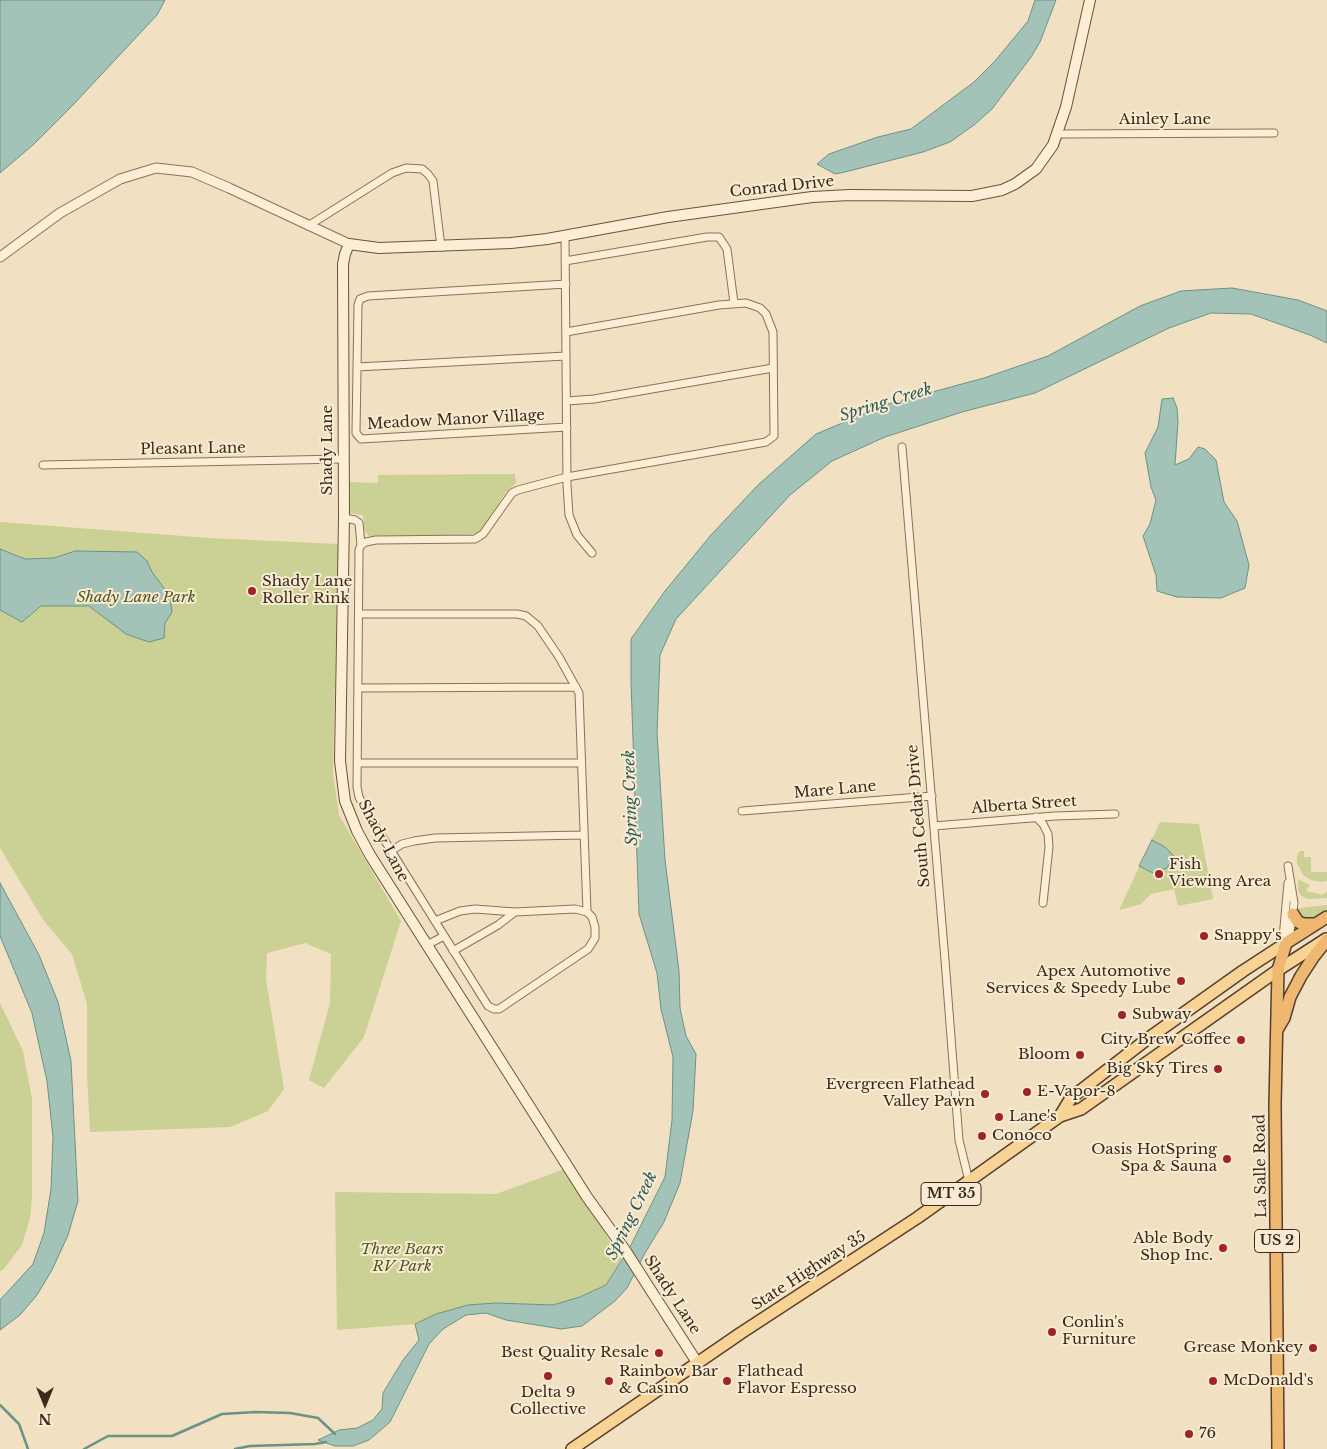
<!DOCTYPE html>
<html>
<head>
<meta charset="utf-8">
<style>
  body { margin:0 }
  #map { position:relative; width:1327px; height:1449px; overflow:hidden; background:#f1e0c1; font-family:"Libre Baskerville",serif }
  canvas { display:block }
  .north { position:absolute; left:20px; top:1379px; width:50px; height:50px; -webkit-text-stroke:4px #f8ebd1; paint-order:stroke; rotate:180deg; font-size:14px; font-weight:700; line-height:20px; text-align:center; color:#3a291c }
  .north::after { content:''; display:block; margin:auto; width:18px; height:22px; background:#3a291c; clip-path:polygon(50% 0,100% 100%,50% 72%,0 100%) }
</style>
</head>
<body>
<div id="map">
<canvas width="1327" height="1449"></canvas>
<div class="north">N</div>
</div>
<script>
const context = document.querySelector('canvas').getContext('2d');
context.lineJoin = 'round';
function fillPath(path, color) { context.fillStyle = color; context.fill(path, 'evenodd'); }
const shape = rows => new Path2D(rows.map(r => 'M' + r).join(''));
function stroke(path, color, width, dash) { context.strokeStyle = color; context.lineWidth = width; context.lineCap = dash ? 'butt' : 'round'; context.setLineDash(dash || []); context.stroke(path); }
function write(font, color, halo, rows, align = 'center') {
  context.font = font + ' "Libre Baskerville",serif'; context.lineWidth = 4; context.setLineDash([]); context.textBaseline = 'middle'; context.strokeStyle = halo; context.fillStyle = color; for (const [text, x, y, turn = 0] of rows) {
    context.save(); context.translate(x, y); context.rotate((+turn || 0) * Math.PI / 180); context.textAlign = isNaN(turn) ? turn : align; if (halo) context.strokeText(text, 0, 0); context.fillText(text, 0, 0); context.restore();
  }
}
fillPath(shape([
  [515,474,516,483,506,492,480,533,468,535,369,536,364,530,363,515,349,513,350,482,378,483,378,475],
  [0,522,209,538,338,544,333,775,339,815,401,921,364,1037,324,1088,309,1080,330,1003,331,954,305,943,267,953,266,979,284,1089,268,1111,230,1127,90,1132,87,1073,87,1004,72,954,44,921,0,848],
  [1160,822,1199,824,1213,899,1178,906,1174,889,1151,894,1141,904,1119,910],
  [1300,851,1304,851,1304,857,1311,857,1311,872,1327,872,1327,881,1323,882,1311,880,1303,875,1297,863,1297,855],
  [1298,879,1310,885,1306,891,1323,895,1327,891,1327,898,1308,899,1301,896,1298,890],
  [1327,905,1327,909,1312,919,1301,918,1297,912,1299,908],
  [0,1003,23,1051,32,1099,32,1196,30,1218,22,1245,3,1270,0,1271],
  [565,1169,621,1259,606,1285,580,1297,553,1305,495,1303,468,1305,436,1314,415,1324,337,1330,335,1192,496,1194]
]), '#cbd094');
const water = shape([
  [0,0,165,0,157,15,72,106,34,144,0,173,0,0],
  [1035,0,1056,0,1040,42,1031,57,992,109,974,125,950,142,923,152,845,172,835,174,817,164,829,154,878,137,911,129,974,82,995,61,1028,21,1035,0],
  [1232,288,1298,300,1327,311,1327,343,1310,335,1251,314,1211,313,1169,328,1035,393,962,412,885,437,832,461,790,495,676,619,660,655,657,733,665,860,679,971,680,1008,686,1036,696,1054,693,1111,680,1183,664,1222,645,1253,627,1288,615,1301,582,1326,561,1329,506,1320,486,1313,466,1315,443,1329,429,1344,390,1422,369,1440,353,1446,335,1446,318,1440,339,1430,357,1428,373,1420,382,1409,383,1393,403,1360,419,1340,415,1324,436,1314,468,1305,495,1303,553,1305,580,1297,606,1285,631,1245,665,1177,672,1120,673,1057,661,1009,657,973,639,914,631,682,631,639,665,591,711,535,758,485,816,434,888,404,984,378,1048,356,1140,306,1181,291,1232,288],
  [1173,398,1177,408,1178,422,1175,465,1189,459,1198,447,1205,449,1216,460,1224,502,1237,521,1249,565,1245,588,1221,598,1177,597,1157,591,1156,575,1143,536,1150,524,1156,500,1151,487,1145,453,1158,427,1162,399,1173,398],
  [0,549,25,559,54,558,75,551,137,552,147,561,152,572,170,596,172,612,165,623,164,638,149,642,126,634,89,606,41,606,22,622,0,610,0,549],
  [1152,840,1165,847,1173,855,1172,860,1167,868,1153,873,1139,866,1152,840],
  [0,883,39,955,58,1002,71,1061,78,1201,68,1235,52,1270,37,1295,20,1315,0,1330,0,1300,33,1264,44,1233,51,1189,53,1137,47,1081,32,1013,0,936,0,883]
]);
fillPath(water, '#a4c3b8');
stroke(water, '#6a9286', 1);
stroke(shape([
  [0,1405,19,1424,28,1449],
  [84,1449,108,1436,172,1436,222,1414,256,1412,290,1413,318,1418,335,1434],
  [235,1449,250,1446,315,1444,326,1442]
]), '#6a9286', 2.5);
const minor = shape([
  [1057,134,1274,133],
  [308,226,392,173,406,168,422,169,428,174,433,181,441,247],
  [565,236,567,485,569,515,577,535,592,553],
  [565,261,707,237,719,237,727,249,734,303],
  [566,284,368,296,360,299,358,305,356,433,361,439,567,427],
  [357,367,566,356],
  [567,401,594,399,773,368],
  [902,447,945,960,959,1140,969,1181],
  [43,465,343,459],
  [344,518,355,520,359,523,361,545],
  [359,614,517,614,526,616,538,626,559,657,579,693,587,912],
  [358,688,576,687],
  [358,763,581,763],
  [742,811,932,796],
  [1036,817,1043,824,1048,834,1049,847,1043,903],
  [934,826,1055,816,1115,814],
  [391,851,402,844,414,841,435,838,583,835],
  [435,921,460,911,475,909,515,912,575,909,587,912,592,917,595,927,595,938,588,949,499,1009,494,1009,488,1006,365,809,359,797,357,787,359,550,361,545,366,542,376,540,475,539,483,534,512,493,518,490,567,477,766,442,774,436,773,332,766,314,760,308,746,303,719,305,566,332],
  [1286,943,1290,933,1294,903,1288,866],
  [1286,943,1283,938,1288,883],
  [427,945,444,936],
  [453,951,498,925,515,912]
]);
const tertiary = shape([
  [0,257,60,213,120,179,156,168,192,172,229,188,349,244]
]);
const secondary = shape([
  [698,1364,625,1250,587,1197,427,945,370,855,357,831,345,801,340,761,344,518,343,264,345,254,349,244,379,248,511,243,547,239,668,217,812,197,850,195,972,196,1002,190,1015,184,1036,169,1053,145,1066,107,1090,0]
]);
const primary = shape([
  [1060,1116,1071,1098,1146,1040,1243,971,1286,943],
  [572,1449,741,1333,917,1218,1060,1116,1081,1109,1278,970,1326,939]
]);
const trunk = shape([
  [1293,914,1298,922,1304,924,1316,924],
  [1277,1030,1284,1018,1290,997,1301,976,1314,956,1327,940],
  [1278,1449,1275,1104,1278,970,1286,943,1327,917]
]);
stroke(minor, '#8b7157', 9);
stroke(tertiary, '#8b7157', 11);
stroke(secondary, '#6d513a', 12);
stroke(primary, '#593f2c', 14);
stroke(trunk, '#593f2c', 14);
stroke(minor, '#fbeed5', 7);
stroke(tertiary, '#fbeed5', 9);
stroke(secondary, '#fbeed5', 10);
stroke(primary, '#f7d496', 11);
stroke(trunk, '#eeb870', 11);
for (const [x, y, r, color] of [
  [252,591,5,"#9f232a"],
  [1159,874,5,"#9f232a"],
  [1204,936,5,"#9f232a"],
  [1181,981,5,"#9f232a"],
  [1122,1015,5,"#9f232a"],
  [1241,1040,5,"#9f232a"],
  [1080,1055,5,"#9f232a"],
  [1218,1069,5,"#9f232a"],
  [1027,1092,5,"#9f232a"],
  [985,1094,5,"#9f232a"],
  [999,1117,5,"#9f232a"],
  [982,1136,5,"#9f232a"],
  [1227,1159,5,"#9f232a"],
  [1223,1248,5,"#9f232a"],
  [1052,1332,5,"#9f232a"],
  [1313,1348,5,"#9f232a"],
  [659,1353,5,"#9f232a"],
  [548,1376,5,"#9f232a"],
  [609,1381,5,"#9f232a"],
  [727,1381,5,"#9f232a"],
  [1213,1381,5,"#9f232a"],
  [1189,1434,5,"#9f232a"]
]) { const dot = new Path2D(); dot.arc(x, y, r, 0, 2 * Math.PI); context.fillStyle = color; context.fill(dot); stroke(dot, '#f8ebd1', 2); }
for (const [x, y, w] of [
  [951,1194,60],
  [1277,1241,45]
]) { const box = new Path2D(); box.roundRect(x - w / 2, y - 11.5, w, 23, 4); context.fillStyle = '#f8ebd1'; context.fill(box); stroke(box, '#3a291c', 1); }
write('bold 14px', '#3a291c', null, [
  ["MT 35",951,1194],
  ["US 2",1277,1241]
]);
write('15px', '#3a291c', '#f8ebd1', [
  ["Ainley Lane",1165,120],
  ["Conrad Drive",782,187,-6],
  ["Meadow Manor Village",456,420,-3],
  ["Pleasant Lane",193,449,-1],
  ["Shady Lane",328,450,-90],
  ["Mare Lane",835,790,-5],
  ["Alberta Street",1024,805,-4],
  ["South Cedar Drive",919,816,-95],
  ["Shady Lane",383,841,62],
  ["La Salle Road",1261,1166,-91],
  ["State Highway 35",809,1271,-33],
  ["Shady Lane",672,1295,57]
]);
write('15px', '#3a291c', '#f8ebd1', [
  ["Shady Lane",262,582],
  ["Roller Rink",262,599],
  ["Fish",1169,865],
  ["Viewing Area",1169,882],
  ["Snappy's",1214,936],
  ["Apex Automotive",1171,972,"right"],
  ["Services & Speedy Lube",1171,989,"right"],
  ["Subway",1132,1015],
  ["City Brew Coffee",1231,1040,"right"],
  ["Bloom",1070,1055,"right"],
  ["Big Sky Tires",1208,1069,"right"],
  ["Evergreen Flathead",975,1085,"right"],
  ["Valley Pawn",975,1102,"right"],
  ["E-Vapor-8",1037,1092],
  ["Lane's",1009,1117],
  ["Conoco",992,1136],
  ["Oasis HotSpring",1217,1150,"right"],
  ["Spa & Sauna",1217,1167,"right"],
  ["Able Body",1213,1239,"right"],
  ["Shop Inc.",1213,1256,"right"],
  ["Conlin's",1062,1323],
  ["Furniture",1062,1340],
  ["Grease Monkey",1303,1348,"right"],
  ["Best Quality Resale",649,1353,"right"],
  ["Rainbow Bar",619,1372],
  ["& Casino",619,1389],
  ["Flathead",737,1372],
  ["Flavor Espresso",737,1389],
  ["McDonald's",1223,1381],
  ["Delta 9",548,1393,"center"],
  ["Collective",548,1410,"center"],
  ["76",1199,1434]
], 'left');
write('italic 15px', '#4d5822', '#f8ebd1', [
  ["Shady Lane Park",136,598],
  ["Three Bears",402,1250],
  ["RV Park",402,1267]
]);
write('italic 16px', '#2b5b56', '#f8ebd1', [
  ["Spring Creek",886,403,-17],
  ["Spring Creek",631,798,-92],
  ["Spring Creek",632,1216,-64]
]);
</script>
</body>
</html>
